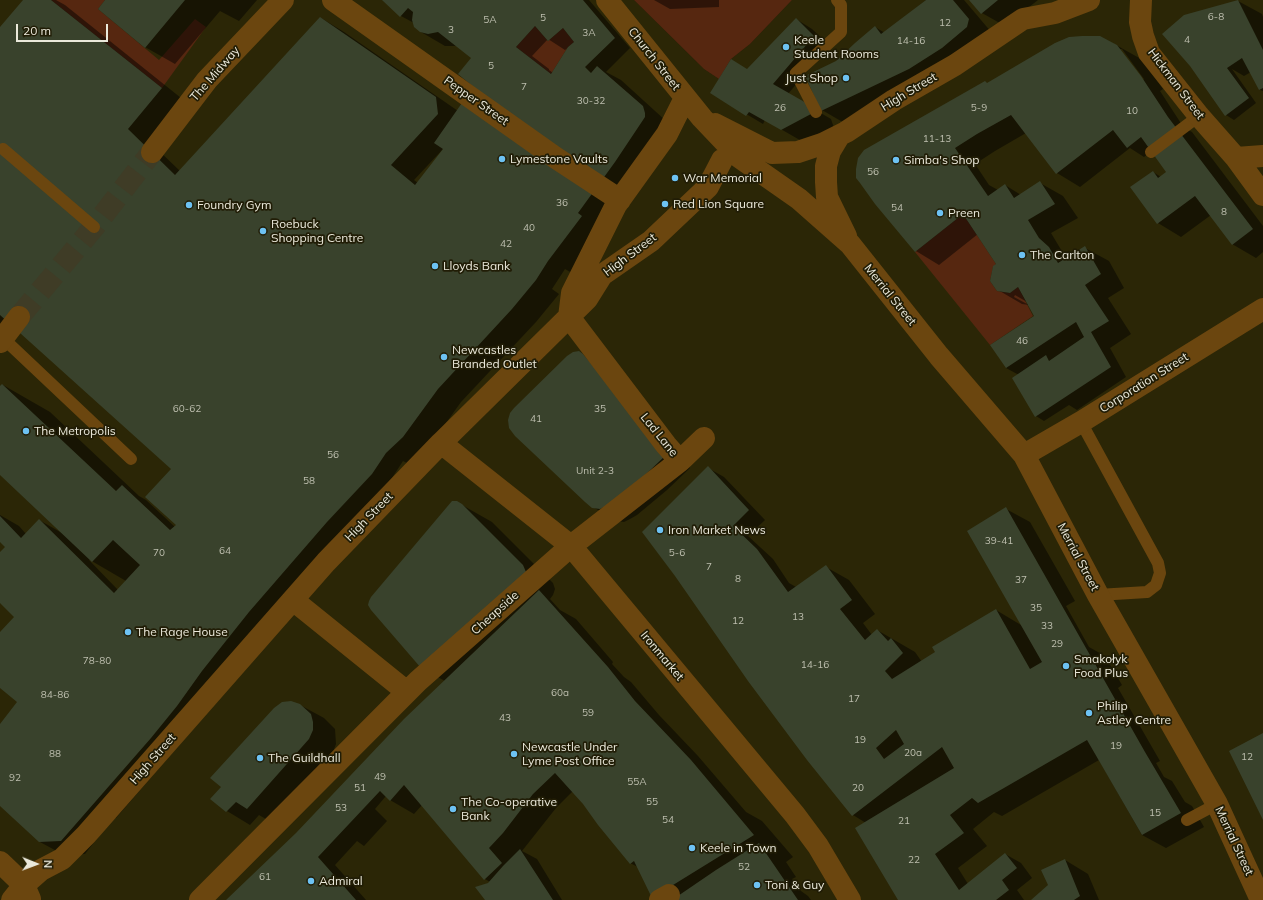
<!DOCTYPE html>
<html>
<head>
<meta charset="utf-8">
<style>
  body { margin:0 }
  #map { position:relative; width:1263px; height:900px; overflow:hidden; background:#211d06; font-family:Mulish,sans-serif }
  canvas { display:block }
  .north { position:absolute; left:16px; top:844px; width:40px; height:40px; -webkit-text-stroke:3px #211d06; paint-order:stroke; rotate:91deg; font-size:11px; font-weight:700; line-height:16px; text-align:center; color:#ebe9db }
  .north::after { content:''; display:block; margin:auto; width:14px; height:18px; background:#ebe9db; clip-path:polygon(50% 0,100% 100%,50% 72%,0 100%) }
  .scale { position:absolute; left:16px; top:24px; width:92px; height:18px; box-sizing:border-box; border:2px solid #ebe9db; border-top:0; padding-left:5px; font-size:12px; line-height:14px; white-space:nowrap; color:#ebe9db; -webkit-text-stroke:3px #211d06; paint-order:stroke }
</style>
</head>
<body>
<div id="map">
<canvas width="1263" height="900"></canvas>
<div class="north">N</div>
<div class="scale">20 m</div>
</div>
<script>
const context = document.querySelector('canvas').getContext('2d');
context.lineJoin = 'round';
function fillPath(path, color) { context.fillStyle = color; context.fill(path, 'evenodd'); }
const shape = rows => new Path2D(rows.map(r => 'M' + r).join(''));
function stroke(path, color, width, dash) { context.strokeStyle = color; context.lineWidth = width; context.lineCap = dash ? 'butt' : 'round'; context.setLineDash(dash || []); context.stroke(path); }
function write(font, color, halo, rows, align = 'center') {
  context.font = font + ' Mulish,sans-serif'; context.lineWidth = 3.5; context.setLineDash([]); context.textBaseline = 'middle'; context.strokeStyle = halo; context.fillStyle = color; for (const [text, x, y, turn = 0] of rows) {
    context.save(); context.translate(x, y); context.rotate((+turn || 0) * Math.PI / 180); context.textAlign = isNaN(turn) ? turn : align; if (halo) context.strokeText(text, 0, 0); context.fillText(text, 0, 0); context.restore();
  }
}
fillPath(shape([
  [0,0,634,0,704,69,719,79,731,59,750,44,792,0,1263,0,1263,900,0,900]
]), '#2b2606');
fillPath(shape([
  [51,0,105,0,98,9,159,60,195,19,206,27,162,88],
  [634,0,792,0,750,44,731,59,719,79,704,69],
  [535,26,548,41,563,28,574,42,568,47,551,74,516,47],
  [963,214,996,264,993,267,990,281,997,291,1010,293,1018,287,1033,316,990,345,915,252]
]), '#562710');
fillPath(shape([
  [24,0,56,0,65,5,191,106,156,148,180,171,321,18,344,32,458,111,465,101,472,58,457,46,445,46,421,32,414,23,401,16,383,0,589,0,630,48,606,72,621,80,666,121,572,273,565,269,552,289,559,294,536,322,461,402,426,451,411,465,403,461,388,484,174,751,116,818,109,814,99,836,85,854,64,855,40,842,0,805,0,726,18,702,0,687,0,633,16,617,0,602,0,554,7,547,0,540,0,515,19,526,26,534,39,520,62,533,0,474,0,388,3,385,50,412,139,496,146,500,175,527,177,525,175,472,10,322,0,335,0,29],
  [548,39,565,50,570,46,553,73,549,70,549,69,532,56],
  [443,149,444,150,418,183,414,180],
  [89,560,90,560,126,581,118,590],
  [107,0,257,0,239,21,220,11,175,64,145,47],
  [654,0,719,0,719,7,670,9],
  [926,0,964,0,992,33,846,124,822,110,837,62,875,27,885,33],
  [971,0,1038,0,1005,26,982,13],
  [1238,1,1262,14,1263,17,1263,91,1260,90,1251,72,1244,76,1232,69,1256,103,1234,120,1226,115,1190,65],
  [796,19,812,29,829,45,788,94,831,119,834,128,805,143,765,120,763,124,711,93,748,69],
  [1107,40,1141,59,1163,89,1160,91,1184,128,1192,132,1263,226,1263,252,1256,258,1232,244,1211,215,1181,237,1158,223,1153,172,1161,177,1168,172,1152,151,1144,157,1130,148,1080,187,1057,173,1026,133,995,151,975,164,989,185,998,190,1005,185,1021,195,1040,183,1063,196,1078,218,1051,233,1063,253,1068,258,1085,248,1109,261,1124,288,1108,298,1131,334,1110,348,1126,377,1077,410,1069,405,1044,421,1036,416,1019,375,1006,368,1036,316,1029,305,1022,304,998,290,998,264,978,234,939,265,916,251,876,204,988,84],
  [1119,49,1122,49,1144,79,1143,80],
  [1015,295,1027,302,1027,304,1014,297],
  [579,352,606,368,690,468,667,490,637,515,630,519,624,522,617,521,593,507],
  [708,468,724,477,765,520,748,536,773,559,789,583,796,587,826,567,849,580,875,614,863,623,872,635,877,630,915,652,922,662,996,610,1021,625,1006,509,1030,522,1075,601,1066,606,1089,647,1105,656,1122,685,1118,688,1160,761,1156,763,1164,777,1172,781,1185,802,1192,806,1204,827,1166,848,1142,835,1099,760,1002,816,994,812,973,829,987,846,958,868,968,884,1005,854,1021,863,1032,878,1017,890,1024,900,899,900,866,823,853,815],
  [462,505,492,522,553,583,555,589,553,595,550,599,560,610,576,619,613,662,612,664,624,677,631,682,659,715,698,756,746,812,762,821,793,857,786,862,796,877,792,879,801,891,808,896,811,900,658,900,638,867,630,863,584,803,573,791,556,808,522,851,537,859,562,900,486,900,490,882,485,879,422,805,414,814,390,800,386,796,375,809,387,821,364,846,357,841,335,865,366,900,227,900,296,834,445,681,421,668],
  [300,705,324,718,335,729,336,744,333,752,271,822,259,815,250,825,227,811],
  [1065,860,1088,874,1099,900,1033,900,1050,886]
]), '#0007');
fillPath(shape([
  [23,0,51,0,162,88,128,129,175,175,320,17,436,97,438,114,391,165,415,185,443,149,434,143,464,100,489,100,458,74,471,58,438,32,428,34,420,32,414,27,412,20,413,12,408,8,400,17,382,0,583,0,615,38,585,67,591,73,597,66,643,106,645,113,645,117,615,162,578,213,582,216,548,261,536,280,512,309,438,389,403,437,386,453,372,474,327,522,249,612,202,671,177,706,151,738,61,841,39,842,0,806,0,724,17,702,0,688,0,632,14,617,0,603,0,552,5,547,0,542,0,516,21,538,39,519,114,593,140,565,113,540,92,562,0,475,0,386,2,384,116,491,122,485,170,530,176,525,145,497,171,469,0,315,0,27],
  [535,26,548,41,563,28,574,42,568,47,551,74,516,47],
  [105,0,185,0,145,48,98,9],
  [926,0,953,0,969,19,967,27,942,48,909,69,821,111,805,76,836,61,855,43,875,26,881,34],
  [969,0,998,0,981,14],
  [1238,0,1263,50,1263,88,1259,90,1242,58,1227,68,1249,98,1225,116,1190,66,1162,34,1184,15],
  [796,18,814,36,773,84,808,104,811,114,781,130,749,112,746,116,710,93,731,59,747,69],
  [1082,36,1100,36,1117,45,1141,76,1168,117,1253,229,1232,245,1195,196,1157,224,1130,187,1153,171,1158,178,1166,172,1141,137,1127,148,1113,130,1056,174,1011,115,977,134,955,148,988,196,1005,184,1014,198,1040,181,1055,204,1028,220,1039,238,1049,247,1058,263,1085,246,1101,274,1085,285,1109,321,1091,332,1111,367,1035,417,1012,378,1046,355,1049,361,1084,337,1076,322,1006,368,990,345,1034,316,1018,287,1010,293,997,291,990,281,993,266,996,264,963,214,915,252,875,204,860,183,856,178,856,169,858,158,864,150,985,81,987,83,1055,43,1069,37],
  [579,351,583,354,667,454,643,477,606,506,600,509,592,508,585,502,515,436,509,428,508,420,510,413,514,408,567,356,573,352],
  [708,466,749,510,733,526,757,549,788,592,826,565,852,600,840,609,865,640,877,629,888,641,891,638,903,653,885,671,892,679,935,652,932,647,996,609,1030,669,1042,662,967,531,1006,507,1145,752,1181,813,1142,835,1087,740,978,803,972,798,950,815,964,833,935,854,959,890,1005,853,1017,868,1002,880,1009,890,996,900,898,900,855,828,954,768,942,747,852,816,807,760,748,681,675,576,642,532],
  [896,730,904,744,884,759,876,748],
  [452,501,457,501,462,504,523,565,526,572,421,668,371,610,368,605,369,601,371,597],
  [539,590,608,667,635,701,691,760,754,835,652,898,634,861,630,864,598,825,583,804,555,773,533,794,503,833,489,848,502,863,484,880,404,785,390,801,380,791,318,857,356,900,226,900,296,833,404,719],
  [291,701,300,704,311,714,313,722,313,730,309,739,247,809,236,802,226,812,210,799,221,787,210,778,274,708,282,702],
  [1263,733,1263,820,1229,751],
  [759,843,798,900,672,900,716,870],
  [520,849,553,900,485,900,475,887,488,883,503,866],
  [1065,859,1080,896,1074,900,1031,900,1048,885,1041,870]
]), '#39422c');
stroke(shape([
  [19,317,94,227,152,152]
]), '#3f3c26', 22, [22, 11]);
stroke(shape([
  [816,112,796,73,841,32,841,5,837,0],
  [3,149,94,227],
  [1151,152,1199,116],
  [3,338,131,459],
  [1081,422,1158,563,1160,573,1156,585,1147,592,1098,595],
  [1187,820,1217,804]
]), '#6b460f', 12);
stroke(shape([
  [333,0,556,158,620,200],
  [607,0,702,118,739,157,799,199,850,244,939,356,1024,455,1098,595,1217,804,1261,900],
  [1141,0,1140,22,1143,36,1149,53,1199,116,1236,158,1263,156],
  [715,124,772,153,798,152,822,144,846,132,894,100,955,65,1023,19,1055,13,1089,0],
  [839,136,830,151,826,166,826,182,827,197,846,236],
  [152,152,207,80,283,0],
  [1236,158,1263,195],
  [569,317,572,293,616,205,667,134,685,98],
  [0,342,19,317],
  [441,443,571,546,795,815,818,846,850,900],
  [1024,455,1081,422,1263,309],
  [680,461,704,438],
  [293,600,407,692],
  [0,862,24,885,30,899],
  [12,900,24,885,41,870,62,859,86,835,326,562,441,443,587,299,602,275,651,241,708,187,722,160],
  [200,900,418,681,571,546,680,461,666,445,569,317],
  [660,900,669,895]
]), '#6b460f', 22);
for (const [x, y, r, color] of [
  [786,47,4,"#6dc2f3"],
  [846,78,4,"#6dc2f3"],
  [502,159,4,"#6dc2f3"],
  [896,160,4,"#6dc2f3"],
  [675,178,4,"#6dc2f3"],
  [665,204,4,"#6dc2f3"],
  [189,205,4,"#6dc2f3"],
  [940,213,4,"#6dc2f3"],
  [263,231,4,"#6dc2f3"],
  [1022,255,4,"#6dc2f3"],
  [435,266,4,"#6dc2f3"],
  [444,357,4,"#6dc2f3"],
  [26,431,4,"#6dc2f3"],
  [660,530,4,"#6dc2f3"],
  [128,632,4,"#6dc2f3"],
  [1066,666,4,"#6dc2f3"],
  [1089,713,4,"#6dc2f3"],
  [514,754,4,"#6dc2f3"],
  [260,758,4,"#6dc2f3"],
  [453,809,4,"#6dc2f3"],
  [692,848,4,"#6dc2f3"],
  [311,881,4,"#6dc2f3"],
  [757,885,4,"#6dc2f3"]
]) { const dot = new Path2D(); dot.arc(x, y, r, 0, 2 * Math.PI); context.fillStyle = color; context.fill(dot); stroke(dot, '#211d06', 1.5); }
write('10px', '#bebfaf', null, [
  ["6-8",1216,17],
  ["5",543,18],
  ["5A",490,20],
  ["12",945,23],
  ["3",451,30],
  ["3A",589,33],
  ["4",1187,40],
  ["14-16",911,41],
  ["5",491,66],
  ["7",524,87],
  ["30-32",591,101],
  ["26",780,108],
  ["5-9",979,108],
  ["10",1132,111],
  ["11-13",937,139],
  ["56",873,172],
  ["36",562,203],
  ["54",897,208],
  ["8",1224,212],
  ["40",529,228],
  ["42",506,244],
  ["46",1022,341],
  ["60-62",187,409],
  ["35",600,409],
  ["41",536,419],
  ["56",333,455],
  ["Unit 2-3",595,471],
  ["58",309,481],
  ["39-41",999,541],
  ["64",225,551],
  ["70",159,553],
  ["5-6",677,553],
  ["7",709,567],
  ["8",738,579],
  ["37",1021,580],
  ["35",1036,608],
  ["13",798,617],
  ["12",738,621],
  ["33",1047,626],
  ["29",1057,644],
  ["78-80",97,661],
  ["14-16",815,665],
  ["60a",560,693],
  ["84-86",55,695],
  ["17",854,699],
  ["59",588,713],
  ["43",505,718],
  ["19",860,740],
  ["19",1116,746],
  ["20a",913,753],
  ["88",55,754],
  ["12",1247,757],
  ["49",380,777],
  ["92",15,778],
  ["55A",637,782],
  ["51",360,788],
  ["20",858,788],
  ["55",652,802],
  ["53",341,808],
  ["15",1155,813],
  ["54",668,820],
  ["21",904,821],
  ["22",914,860],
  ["52",744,867],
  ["61",265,877]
]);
write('12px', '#ebe9db', '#211d06', [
  ["Keele",794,40],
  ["Student Rooms",794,54],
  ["Just Shop",838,78,"right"],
  ["Lymestone Vaults",510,159],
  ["Simba's Shop",904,160],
  ["War Memorial",683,178],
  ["Red Lion Square",673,204],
  ["Foundry Gym",197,205],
  ["Preen",948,213],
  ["Roebuck",271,224],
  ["Shopping Centre",271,238],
  ["The Carlton",1030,255],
  ["Lloyds Bank",443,266],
  ["Newcastles",452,350],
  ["Branded Outlet",452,364],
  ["The Metropolis",34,431],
  ["Iron Market News",668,530],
  ["The Rage House",136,632],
  ["Smakołyk",1074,659],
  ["Food Plus",1074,673],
  ["Philip",1097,706],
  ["Astley Centre",1097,720],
  ["Newcastle Under",522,747],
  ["Lyme Post Office",522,761],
  ["The Guildhall",268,758],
  ["The Co-operative",461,802],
  ["Bank",461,816],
  ["Keele in Town",700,848],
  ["Admiral",319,881],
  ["Toni & Guy",765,885]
], 'left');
write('12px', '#ebe9db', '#211d06', [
  ["Church Street",654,59,52],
  ["The Midway",215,74,-49],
  ["Hickman Street",1176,84,53],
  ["High Street",909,92,-31],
  ["Pepper Street",476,101,35],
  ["High Street",630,255,-37],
  ["Merrial Street",890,295,51],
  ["Corporation Street",1144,383,-32],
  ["Lad Lane",659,435,51],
  ["High Street",369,517,-46],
  ["Merrial Street",1078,557,62],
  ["Cheapside",495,613,-42],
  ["Ironmarket",662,656,50],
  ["High Street",153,759,-49],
  ["Merrial Street",1234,841,65]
]);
</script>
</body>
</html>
